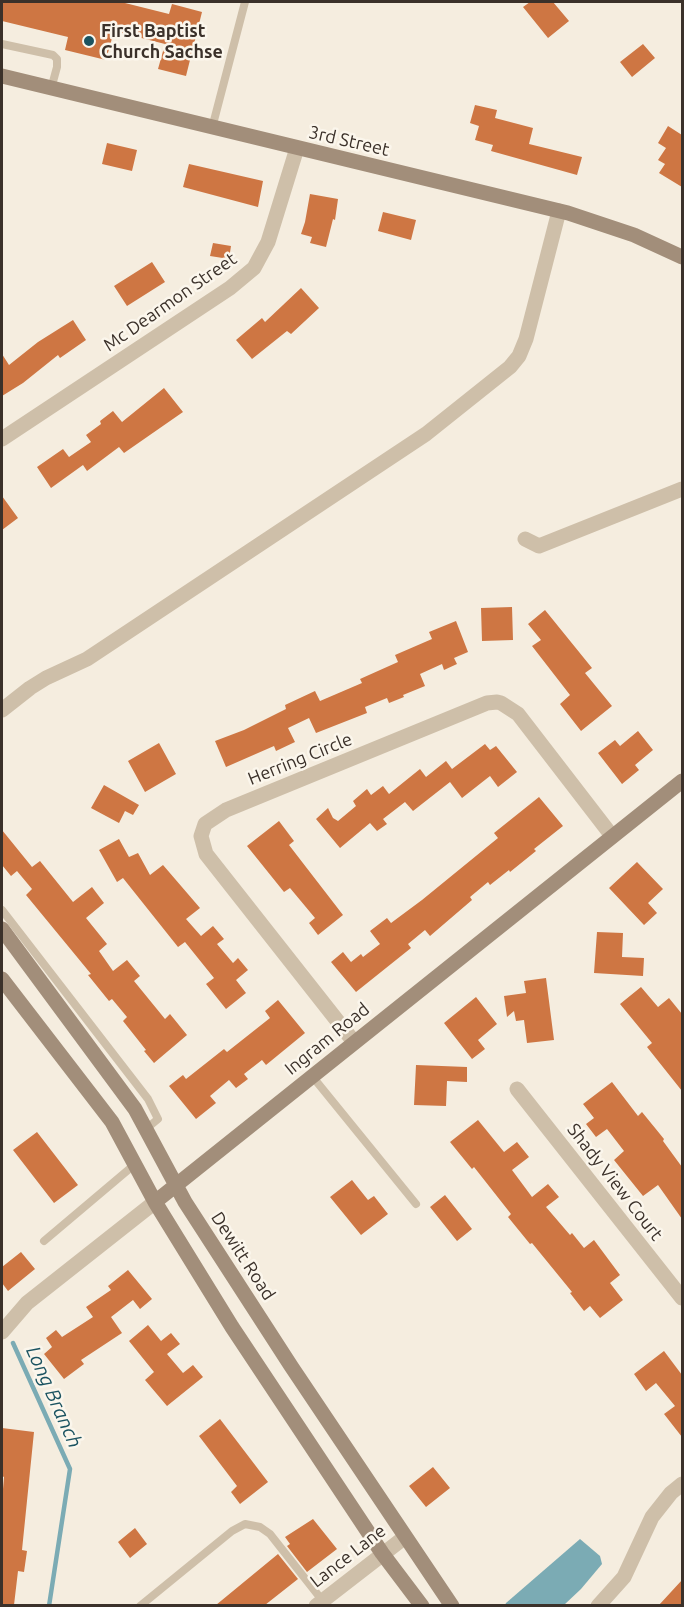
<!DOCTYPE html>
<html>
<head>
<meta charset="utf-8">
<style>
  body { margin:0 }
  #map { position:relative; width:684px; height:1607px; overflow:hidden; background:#f5eddf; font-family:Ubuntu,sans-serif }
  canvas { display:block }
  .frame { position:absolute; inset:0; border:3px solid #3b312a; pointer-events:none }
</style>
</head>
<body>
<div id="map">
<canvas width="684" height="1607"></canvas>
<div class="frame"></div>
</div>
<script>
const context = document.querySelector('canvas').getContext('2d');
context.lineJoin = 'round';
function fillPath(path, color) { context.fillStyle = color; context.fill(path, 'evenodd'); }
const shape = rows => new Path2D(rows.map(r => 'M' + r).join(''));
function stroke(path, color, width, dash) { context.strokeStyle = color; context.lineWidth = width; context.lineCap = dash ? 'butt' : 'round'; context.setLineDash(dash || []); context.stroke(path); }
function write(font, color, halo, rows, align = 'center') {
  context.font = font + ' Ubuntu,sans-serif'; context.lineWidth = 5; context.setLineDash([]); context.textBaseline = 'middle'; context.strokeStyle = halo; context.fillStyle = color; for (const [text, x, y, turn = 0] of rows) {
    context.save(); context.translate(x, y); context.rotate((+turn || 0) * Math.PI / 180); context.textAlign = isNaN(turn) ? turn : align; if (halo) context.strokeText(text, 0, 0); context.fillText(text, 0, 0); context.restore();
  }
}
fillPath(shape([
  [580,1539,600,1556,602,1564,581,1589,564,1605,505,1605,506,1603]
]), '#7babb4');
stroke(shape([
  [13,1343,70,1469,49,1606]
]), '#7babb4', 4.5);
fillPath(shape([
  [2,2,121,2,169,14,172,4,202,12,186,76,158,69,165,44,114,31,106,60,65,50,68,37,2,21],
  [530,2,553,2,569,21,548,38,523,7],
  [643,44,655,58,632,77,620,62],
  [475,105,497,110,495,118,533,128,529,144,582,157,577,175,491,151,493,145,475,140,479,126,470,123],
  [668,126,682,135,682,187,659,173,665,164,658,160,666,148,658,143],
  [107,143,137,150,132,171,102,164],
  [189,164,263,181,258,207,183,187],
  [310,194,338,199,335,220,333,219,326,247,310,243,312,237,301,234,305,222],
  [383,212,416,220,411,240,378,231],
  [213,243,231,246,229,259,210,256],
  [152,262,165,282,127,306,114,286],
  [301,288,319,308,291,334,287,331,252,359,236,340,262,318,265,322],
  [73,320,86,340,60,358,58,355,23,383,2,396,2,354,9,365,38,342],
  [164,388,183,412,124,453,119,447,87,471,83,465,51,488,37,467,63,449,69,457,91,442,86,435,101,424,100,421,113,411,122,422],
  [2,496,18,518,2,530],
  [512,607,513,640,482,641,481,608],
  [545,610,592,668,585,673,612,706,581,731,560,704,570,695,532,646,541,640,528,624],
  [456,621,468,652,454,658,457,664,444,670,442,664,420,674,425,686,403,695,404,697,389,703,387,698,365,707,367,713,316,733,309,718,288,728,295,742,276,751,274,746,226,767,215,741,244,730,286,709,285,705,315,691,320,701,362,683,360,679,398,662,395,655,432,639,429,632],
  [638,731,653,750,635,765,639,770,622,784,598,753,615,740,620,746],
  [159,743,176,774,145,792,128,761],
  [485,744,490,750,496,746,517,772,498,787,490,776,462,798,450,782,413,811,405,802,383,819,387,824,377,831,370,823,340,848,316,819,328,808,333,818,338,821,356,806,353,801,367,789,371,795,383,786,389,794,420,769,426,777,446,761,452,769],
  [104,785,139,805,133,815,125,811,119,823,91,808],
  [539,797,563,826,534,849,536,851,510,872,509,870,490,885,488,882,470,897,472,900,430,936,425,930,408,944,411,948,356,992,331,962,343,952,351,962,361,954,363,957,380,944,370,931,387,918,391,923,422,900,498,838,494,833],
  [279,821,294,841,289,845,343,915,318,935,309,923,315,918,290,888,284,892,247,846],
  [2,830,32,867,40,861,73,902,92,887,104,903,86,918,107,944,99,951,113,971,127,960,140,976,134,981,165,1019,170,1014,187,1035,154,1063,144,1051,146,1050,123,1021,127,1017,112,999,109,1001,88,975,91,974,26,895,32,889,17,871,11,876,2,865],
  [119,839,129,857,138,853,150,875,163,865,200,908,186,919,201,936,213,926,224,939,217,944,233,963,238,958,248,970,236,980,246,993,226,1009,206,984,214,978,185,942,178,947,123,878,117,882,99,850],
  [637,862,663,889,648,903,657,913,644,925,609,888],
  [597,932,623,933,622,957,644,958,643,976,594,973],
  [546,978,554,1040,527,1043,524,1020,516,1021,514,1011,507,1017,504,996,526,993,524,981],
  [641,987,658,1007,669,998,682,1014,682,1091,647,1047,652,1043,620,1004],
  [476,997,497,1024,478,1040,485,1049,472,1059,444,1023],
  [278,1000,305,1033,266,1065,262,1060,244,1074,248,1079,236,1088,229,1080,210,1096,216,1103,196,1119,169,1086,183,1075,186,1079,224,1049,227,1052,270,1018,265,1011],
  [416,1065,467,1067,467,1082,447,1081,446,1106,414,1105],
  [612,1082,638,1116,642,1112,664,1139,663,1141,682,1167,682,1219,658,1185,643,1196,614,1160,624,1151,607,1129,596,1137,586,1124,594,1118,583,1104],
  [478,1120,504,1152,517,1142,529,1157,512,1170,532,1197,548,1184,559,1197,546,1207,570,1235,572,1233,584,1248,594,1240,620,1275,610,1283,623,1300,600,1318,590,1306,584,1311,570,1293,572,1292,532,1243,530,1244,508,1217,511,1214,474,1167,472,1169,450,1142],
  [37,1132,78,1185,54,1203,13,1150],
  [352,1180,368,1200,374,1196,388,1214,361,1235,330,1197],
  [445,1195,472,1229,457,1241,430,1207],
  [21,1252,35,1269,8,1291,2,1283,2,1267],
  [128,1270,152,1299,140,1309,133,1300,111,1317,122,1333,81,1360,84,1364,64,1379,44,1354,52,1347,46,1338,56,1330,62,1337,93,1317,86,1307,111,1290,108,1286],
  [148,1325,161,1341,171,1333,180,1344,167,1354,183,1373,193,1365,203,1377,167,1406,145,1380,154,1372,129,1341],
  [664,1351,682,1375,682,1437,664,1414,675,1406,656,1383,646,1391,634,1374],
  [220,1419,268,1482,240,1504,231,1492,237,1486,199,1436],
  [2,1428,34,1432,22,1550,27,1551,24,1572,18,1571,14,1605,2,1605,2,1501,4,1477,2,1476],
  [433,1467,450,1488,426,1507,409,1486],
  [313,1519,337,1549,307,1572,287,1546,290,1544,285,1537],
  [135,1528,147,1544,130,1558,118,1542],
  [278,1554,298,1579,265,1605,216,1605],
  [682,1580,682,1605,659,1605]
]), '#ce7643');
stroke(shape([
  [2,44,53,55,57,59,57,67,51,89],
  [212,128,245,2],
  [2,910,148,1099,158,1119,146,1129],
  [312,1076,416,1204],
  [44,1241,134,1165],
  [140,1606,232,1531,245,1524,260,1527,270,1534,322,1600]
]), '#cebfa9', 8);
stroke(shape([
  [2,439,230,288,254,268,268,242,297,148],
  [525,539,539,546,682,489],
  [2,710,30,688,46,678,87,659,426,434,510,367,519,356,526,339,559,211],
  [354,1042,206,854,201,836,205,824,226,810,487,703,497,702,501,703,518,714,612,836],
  [517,1089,682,1298],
  [2,1332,27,1303,155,1202],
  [316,1606,405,1537],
  [598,1606,624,1577,652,1517,671,1493,682,1484]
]), '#cebfa9', 15);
stroke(shape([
  [2,76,568,213,634,235,682,257],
  [2,929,135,1109,185,1202,291,1366,452,1606],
  [2,979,112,1122,155,1202,232,1327,382,1553,422,1606],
  [155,1202,682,781]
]), '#a28e7a', 15);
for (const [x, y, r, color] of [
  [89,41,6,"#1b5360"]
]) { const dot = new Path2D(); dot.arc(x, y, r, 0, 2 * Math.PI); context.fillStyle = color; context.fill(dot); stroke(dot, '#fbf6ec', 2); }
write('bold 18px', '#3b312a', '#fbf6ec', [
  ["First Baptist",101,31],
  ["Church Sachse",101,52]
], 'left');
write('18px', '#3b312a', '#fbf6ec', [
  ["3rd Street",349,141,13],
  ["Mc Dearmon Street",170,302,-35],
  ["Herring Circle",300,759,-22],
  ["Ingram Road",327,1039,-39],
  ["Shady View Court",615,1182,52],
  ["Dewitt Road",243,1256,57],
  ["Lance Lane",348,1556,-38]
]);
write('italic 20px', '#1b5360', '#fbf6ec', [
  ["Long Branch",54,1397,66]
]);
</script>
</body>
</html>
